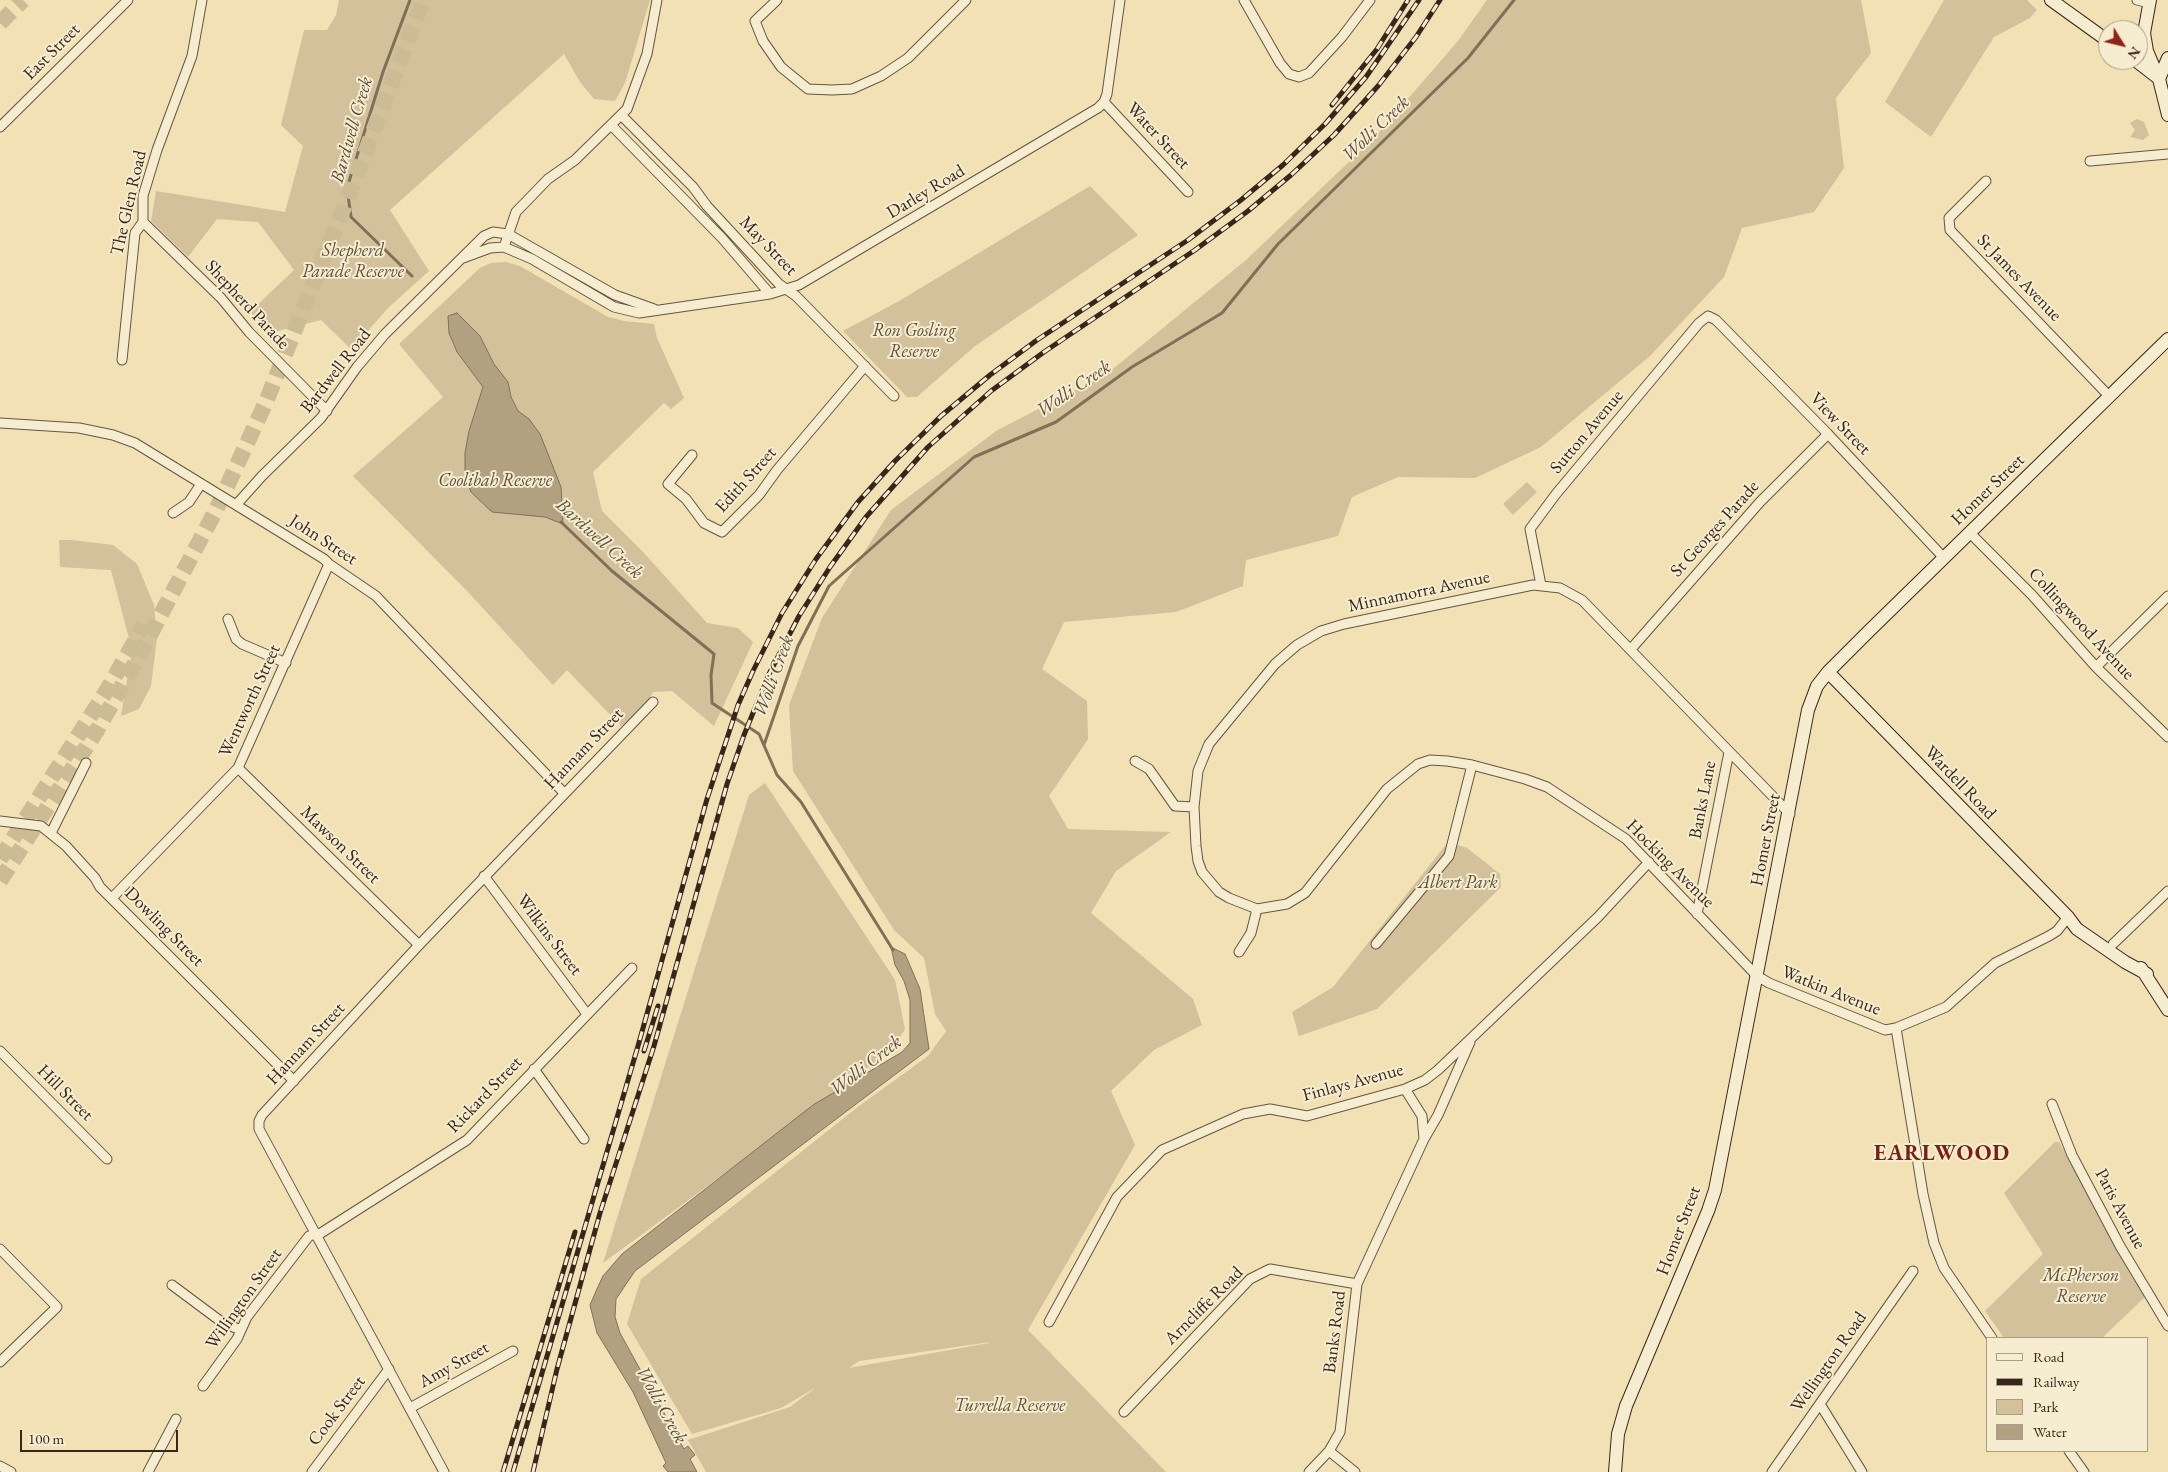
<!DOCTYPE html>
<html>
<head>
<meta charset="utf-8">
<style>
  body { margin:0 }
  #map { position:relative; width:2168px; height:1472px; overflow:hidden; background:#f1e1b5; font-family:"EB Garamond",serif }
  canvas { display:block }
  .legend { position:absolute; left:1986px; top:1337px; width:162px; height:115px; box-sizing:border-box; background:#f6eccf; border:1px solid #aa9d87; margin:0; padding:6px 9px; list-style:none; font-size:15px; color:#38261b }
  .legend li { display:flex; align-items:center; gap:10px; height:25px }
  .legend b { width:25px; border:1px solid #aa9d87 }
  .north { position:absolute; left:2098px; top:20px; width:50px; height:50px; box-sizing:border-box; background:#f6eccf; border:1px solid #aa9d87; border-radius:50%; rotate:126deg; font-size:14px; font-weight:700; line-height:20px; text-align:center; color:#38261b }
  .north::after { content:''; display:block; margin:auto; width:18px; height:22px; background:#8f2418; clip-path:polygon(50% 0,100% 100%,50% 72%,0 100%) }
  .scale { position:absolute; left:20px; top:1430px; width:158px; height:22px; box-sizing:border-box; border:2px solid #38261b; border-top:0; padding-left:6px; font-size:15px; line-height:18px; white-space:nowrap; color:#38261b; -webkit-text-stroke:4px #f6eccf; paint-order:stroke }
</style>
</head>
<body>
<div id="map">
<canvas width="2168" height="1472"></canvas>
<ul class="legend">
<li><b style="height:6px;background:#f6eccf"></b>Road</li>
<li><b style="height:6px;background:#38261b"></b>Railway</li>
<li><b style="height:14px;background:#d2c19b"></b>Park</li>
<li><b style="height:14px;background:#b2a181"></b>Water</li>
</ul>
<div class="north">N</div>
<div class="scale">100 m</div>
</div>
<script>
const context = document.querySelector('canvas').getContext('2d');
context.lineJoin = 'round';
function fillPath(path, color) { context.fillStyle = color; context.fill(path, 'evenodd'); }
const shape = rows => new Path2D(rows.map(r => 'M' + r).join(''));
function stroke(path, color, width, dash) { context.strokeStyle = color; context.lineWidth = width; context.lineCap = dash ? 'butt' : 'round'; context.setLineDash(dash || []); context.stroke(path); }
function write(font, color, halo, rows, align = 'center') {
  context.font = font + ' "EB Garamond",serif'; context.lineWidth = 4; context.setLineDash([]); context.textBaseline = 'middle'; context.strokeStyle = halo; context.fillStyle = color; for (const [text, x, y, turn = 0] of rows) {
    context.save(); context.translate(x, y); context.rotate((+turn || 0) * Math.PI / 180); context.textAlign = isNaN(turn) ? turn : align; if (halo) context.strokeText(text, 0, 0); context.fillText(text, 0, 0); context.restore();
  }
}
fillPath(shape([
  [339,0,650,0,625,83,615,101,594,99,580,82,564,54,390,210,429,271,389,307,365,334,354,352,321,320,270,333,250,312,294,270,258,222,217,219,188,257,151,221,156,191,285,212,303,146,281,125,304,30,327,30,336,15],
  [1487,0,1861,0,1871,53,1836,98,1844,168,1814,212,1742,228,1724,277,1650,356,1541,447,1475,478,1398,477,1352,497,1338,536,1246,560,1243,586,1176,612,1064,622,1042,669,1087,701,1088,739,1049,796,1068,829,1171,832,1116,871,1091,913,1193,999,1202,1025,1154,1050,1111,1091,1135,1145,1028,1330,1166,1472,706,1472,688,1440,790,1407,815,1388,781,1408,692,1434,627,1324,641,1279,859,1106,928,1056,946,1031,935,1014,924,958,894,930,793,771,789,705,822,618,891,510,996,431,1108,373,1246,260,1373,139,1458,41],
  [990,1342,989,1343,849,1368,859,1361],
  [1944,0,2027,0,2037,10,2030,18,1994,37,1931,137,1885,102],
  [2137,119,2144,122,2149,135,2143,140,2130,137,2135,130,2130,123],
  [1090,186,1138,235,975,346,917,397,907,397,843,331,899,301],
  [506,262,520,266,608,317,624,321,654,324,657,338,684,398,671,409,664,403,593,472,602,511,644,553,707,623,738,628,753,642,714,726,672,691,653,692,646,706,629,722,621,726,567,670,553,685,469,593,353,476,443,397,399,344,480,268,491,263],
  [1527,482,1537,492,1513,515,1503,504],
  [59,540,72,540,113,545,137,564,154,605,157,638,151,686,139,709,121,716,132,650,111,570,60,567],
  [765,783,895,980,905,1029,891,1051,603,1263,749,795],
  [1448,842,1467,848,1500,874,1501,887,1377,1009,1299,1036,1292,1012,1333,987],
  [2055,1142,2059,1142,2145,1297,2102,1338,2004,1338,1985,1311,2043,1254,2004,1193]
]), '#d2c19b');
const water = shape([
  [457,313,480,336,494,364,508,382,511,397,518,411,529,419,540,434,561,487,563,524,545,517,492,512,471,492,465,477,465,453,469,431,483,387,457,352,449,333,448,316,457,313],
  [891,947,905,954,920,989,929,1049,635,1271,616,1299,615,1317,620,1333,684,1449,688,1446,695,1455,690,1459,697,1472,668,1472,663,1466,666,1463,633,1392,597,1333,590,1305,597,1289,603,1276,622,1254,813,1105,902,1052,910,1043,910,1000,904,981,895,965,891,947]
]);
fillPath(water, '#b2a181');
stroke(water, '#817058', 1);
stroke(shape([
  [410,0,383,72,347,188,351,217,412,276],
  [561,522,612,571,714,654,711,675,712,703,759,734,777,775,801,802,893,950],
  [764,745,798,646,829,586,974,457,1056,422,1132,367,1222,313,1278,244,1468,58,1514,0]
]), '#817058', 3);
stroke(shape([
  [0,23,23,0],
  [0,859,107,690,144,625],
  [0,881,96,732,139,656,217,508,266,402,356,177,423,0]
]), '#ccbc96', 16, [16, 8]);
const street = shape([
  [777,0,755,21,763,41,781,67,808,89,832,90,852,89,881,76,908,58,966,0],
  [1244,0,1280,63,1289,74,1299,77,1309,73,1342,37,1370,0],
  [2137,0,2150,3],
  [1104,102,1188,192],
  [622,116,693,187,707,206,779,284,796,296,894,396],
  [612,126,722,238,770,294],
  [0,127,128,0],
  [2090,161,2168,154],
  [1986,181,1949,218,1950,230,2109,396],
  [143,222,221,298,249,332,327,411],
  [504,247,516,212,548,179,575,160,627,109,647,54,657,0],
  [463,258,490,248,504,247,532,259,614,307,639,313,770,294,799,285,1098,108,1104,102,1107,94,1120,0],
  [122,360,135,233,143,222,143,196,157,150,192,56,202,0],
  [0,423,79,428,113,435,135,443,324,559,329,564,376,596,564,793],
  [692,455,668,484,686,499,704,523,722,532,759,495,777,470,865,366],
  [236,505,262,476,321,418,357,367,385,334,484,236,493,232,508,234,615,295,654,309],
  [173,513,189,502,201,484],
  [1970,533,2032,595,2096,667,2168,737],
  [1541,585,1530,529,1556,494,1699,323,1708,316,1716,320,1828,434,1944,558],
  [228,619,236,639,242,644,286,663],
  [1631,649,1760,502,1828,434],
  [2096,667,2168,596],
  [1135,761,1149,769,1175,806,1194,807],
  [238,768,419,945],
  [1790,814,1582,600,1560,588,1533,585,1344,624,1321,631,1297,645,1275,664,1209,744,1198,771,1194,807,1196,846,1198,861,1202,872,1219,892,1229,898,1257,909,1287,904,1305,893,1387,789,1418,764,1430,760,1447,761,1472,765,1525,779,1547,787,1626,839,1757,976,1769,983,1885,1030,1896,1028,1946,1007,1995,963,2049,936,2057,931,2068,917],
  [0,821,41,826,66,846,95,878,100,887,294,1081],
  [51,833,86,763],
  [484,876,587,1014],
  [112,898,238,768,329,564],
  [1697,914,1729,752],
  [1376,944,1449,856,1472,765],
  [2113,944,2168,891],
  [1239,952,1251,933,1257,909],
  [1896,1028,1923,1194,1934,1243,1944,1268,1992,1338],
  [0,1051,107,1159],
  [534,1069,584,1139],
  [1405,1089,1422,1116,1424,1139],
  [2052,1104,2072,1155,2120,1246,2168,1326],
  [0,1249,57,1307,0,1362],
  [172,1285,223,1323,241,1330],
  [1049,1322,1117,1197,1162,1150,1243,1114,1270,1109,1307,1116,1405,1089,1425,1080,1438,1070,1598,917,1649,862],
  [203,1386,237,1339,247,1317,309,1236,321,1233,467,1140,632,968],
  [1820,1404,1862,1472],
  [410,1408,513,1351],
  [1124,1412,1250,1279,1270,1269,1357,1284],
  [1329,1451,1355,1472],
  [2069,1451,2084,1472],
  [0,1466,11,1472],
  [148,1472,176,1419],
  [312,1472,389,1369],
  [444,1472,259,1129,259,1121,262,1115,419,945,653,702],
  [1309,1472,1329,1451,1340,1432,1357,1284,1424,1139,1438,1115,1470,1042],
  [1772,1472,1913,1271]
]);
const secondary = shape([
  [2051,0,2108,41],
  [2150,0,2144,33,2147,51,2159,79,2168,115],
  [2135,60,2157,77],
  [2159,79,2168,58],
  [1828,672,2068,917,2077,929,2125,962,2147,974],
  [2141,968,2168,1010],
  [1615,1472,1618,1434,1626,1406,1708,1211,1715,1190,1808,710,1817,686,1828,672,1869,631,2168,339]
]);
stroke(street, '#665542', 11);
stroke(secondary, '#38261b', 14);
stroke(street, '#f6eccf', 9);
stroke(secondary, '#f6eccf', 12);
const rail = shape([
  [1332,105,1377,49,1408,0],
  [644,1051,658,1006],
  [503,1472,575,1232],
  [513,1472,638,1046,707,799,738,705,753,671,782,613,816,559,858,502,895,461,941,416,990,375,1037,340,1188,240,1241,200,1283,165,1325,124,1366,77,1419,0],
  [533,1472,557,1369,600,1213,654,1046,727,784,744,735,768,676,799,616,830,567,866,517,928,447,991,391,1044,352,1195,250,1248,211,1291,175,1334,135,1378,86,1416,37,1440,0]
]);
stroke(rail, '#38261b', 5);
stroke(rail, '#f6eccf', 3, [9]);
write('18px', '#38261b', '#f6eccf', [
  ["East Street",52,52,-45],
  ["Water Street",1158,136,47],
  ["Darley Road",926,192,-31],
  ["The Glen Road",129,203,-77],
  ["May Street",768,246,46],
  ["St James Avenue",2019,278,46],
  ["Shepherd Parade",247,305,47],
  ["Bardwell Road",336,371,-52],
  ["View Street",1840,424,46],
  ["Sutton Avenue",1587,432,-50],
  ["Edith Street",746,480,-48],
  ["Homer Street",1988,490,-44],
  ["St Georges Parade",1715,529,-48],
  ["John Street",323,540,33],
  ["Minnamorra Avenue",1419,592,-12],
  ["Collingwood Avenue",2081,624,47],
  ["Wentworth Street",250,701,-65],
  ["Hannam Street",584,749,-46],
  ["Wardell Road",1960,783,46],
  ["Banks Lane",1703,800,-79],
  ["Homer Street",1766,840,-79],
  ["Mawson Street",340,845,44],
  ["Hocking Avenue",1670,864,45],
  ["Dowling Street",164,927,45],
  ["Wilkins Street",549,935,53],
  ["Watkin Avenue",1831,991,22],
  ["Hannam Street",306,1044,-47],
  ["Finlays Avenue",1353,1083,-15],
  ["Hill Street",65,1093,45],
  ["Rickard Street",485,1095,-46],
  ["Paris Avenue",2120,1209,62],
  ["Homer Street",1679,1231,-69],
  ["Willington Street",244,1299,-55],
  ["Arncliffe Road",1204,1306,-45],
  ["Banks Road",1335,1332,-83],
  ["Wellington Road",1829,1362,-55],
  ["Amy Street",454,1365,-29],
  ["Cook Street",337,1411,-53]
]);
write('italic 18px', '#5e4d3b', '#f6eccf', [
  ["Shepherd",353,251],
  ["Parade Reserve",353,272],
  ["Ron Gosling",914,331],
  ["Reserve",914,352],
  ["Coolibah Reserve",495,481],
  ["Albert Park",1458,883],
  ["McPherson",2081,1276],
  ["Reserve",2081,1297],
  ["Turrella Reserve",1010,1406]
]);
write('italic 19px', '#5d4b3a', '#f6eccf', [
  ["Wolli Creek",1376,129,-44],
  ["Bardwell Creek",352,130,-74],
  ["Wolli Creek",1074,389,-34],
  ["Bardwell Creek",599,539,42],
  ["Wolli Creek",774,676,-70],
  ["Wolli Creek",866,1066,-38],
  ["Wolli Creek",661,1405,61]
]);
context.letterSpacing = '1px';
write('bold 22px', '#7a1f14', '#f6eccf', [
  ["EARLWOOD",1942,1154]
]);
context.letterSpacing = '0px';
</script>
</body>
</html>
